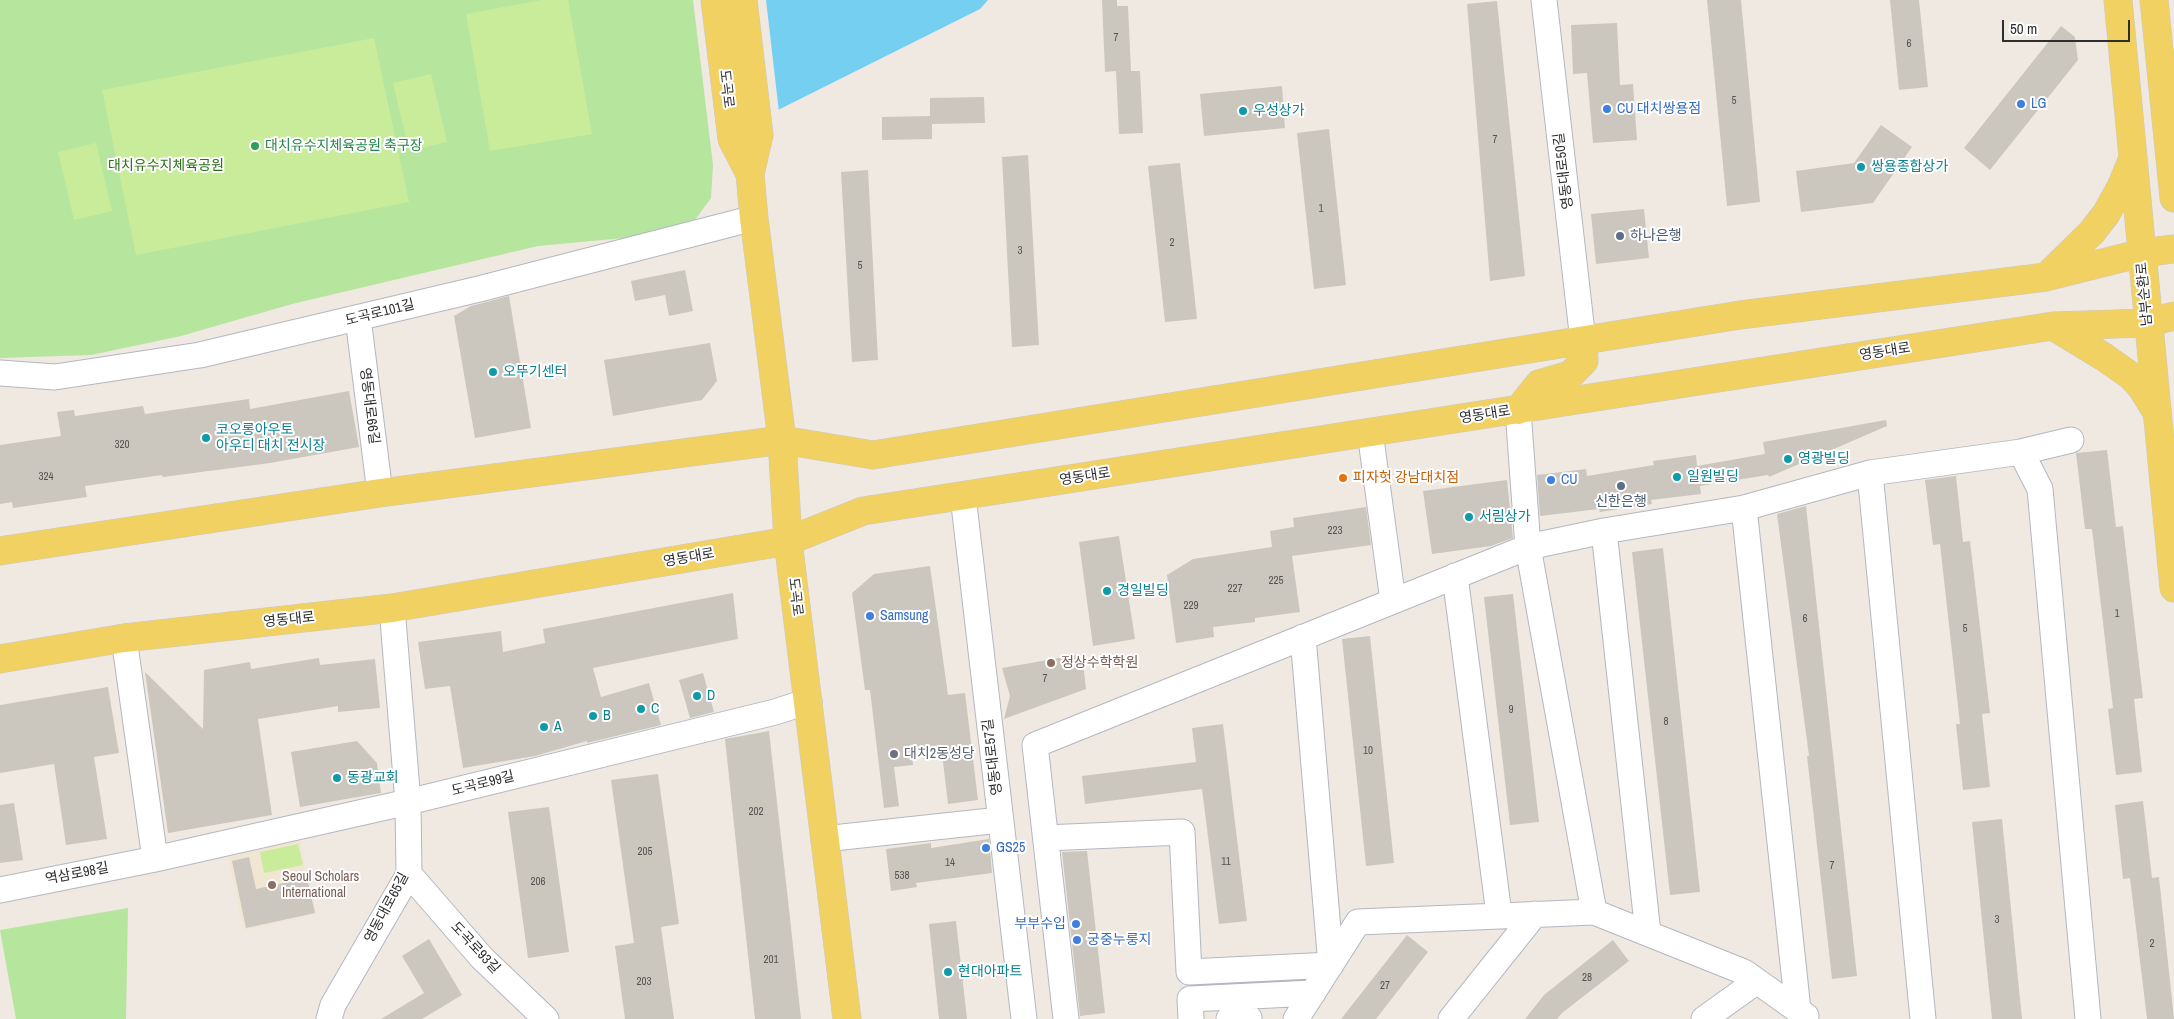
<!DOCTYPE html>
<html>
<head>
<meta charset="utf-8">
<style>
  body { margin:0 }
  #map { position:relative; width:2174px; height:1019px; overflow:hidden; background:#efe9e1; font-family:"Archivo Narrow",sans-serif }
  canvas { display:block }
  .scale { position:absolute; left:2002px; top:20px; width:128px; height:22px; box-sizing:border-box; border:2px solid #2e2e2e; border-top:0; padding-left:6px; font-size:15px; line-height:18px; white-space:nowrap; color:#2e2e2e; -webkit-text-stroke:4px #fff; paint-order:stroke }
</style>
</head>
<body>
<div id="map">
<canvas width="2174" height="1019"></canvas>
<div class="scale">50 m</div>
</div>
<script>
const context = document.querySelector('canvas').getContext('2d');
context.lineJoin = 'round';
function fillPath(path, color) { context.fillStyle = color; context.fill(path, 'evenodd'); }
const shape = rows => new Path2D(rows.map(r => 'M' + r).join(''));
function stroke(path, color, width, dash) { context.strokeStyle = color; context.lineWidth = width; context.lineCap = dash ? 'butt' : 'round'; context.setLineDash(dash || []); context.stroke(path); }
function write(font, color, halo, rows, align = 'center') {
  context.font = font + ' "Archivo Narrow","Noto Sans KR",sans-serif'; context.lineWidth = 4; context.setLineDash([]); context.textBaseline = 'middle'; context.strokeStyle = halo; context.fillStyle = color; for (const [text, x, y, turn = 0] of rows) {
    context.save(); context.translate(x, y); context.rotate((+turn || 0) * Math.PI / 180); context.textAlign = isNaN(turn) ? turn : align; if (halo) context.strokeText(text, 0, 0); context.fillText(text, 0, 0); context.restore();
  }
}
fillPath(shape([
  [300,840,316,914,244,930,228,857]
]), '#f0e6d1');
fillPath(shape([
  [0,0,693,0,713,165,711,198,692,224,624,238,538,246,292,304,181,336,91,355,0,358],
  [128,908,126,1019,16,1019,0,930]
]), '#b6e59e');
fillPath(shape([
  [542,0,568,0,592,134,490,151,466,14],
  [374,38,409,202,136,255,102,90],
  [431,74,447,142,409,151,393,83],
  [96,143,112,211,74,220,58,152],
  [298,844,303,865,264,873,260,852]
]), '#c9ec9a');
fillPath(shape([
  [764,0,988,0,980,9,776,111]
]), '#75cff0');
fillPath(shape([
  [762,0,766,0,779,112,776,113,774,111]
]), '#efe9e1');
fillPath(shape([
  [1102,0,1117,0,1117,6,1128,6,1131,71,1140,71,1143,133,1119,134,1116,71,1105,72],
  [1707,0,1741,0,1760,202,1727,206],
  [1890,0,1919,0,1928,87,1899,90],
  [1497,1,1525,276,1490,281,1467,4],
  [1617,23,1620,85,1633,84,1637,140,1593,143,1587,73,1573,74,1571,25],
  [2061,26,2075,37,2078,60,1990,170,1964,148],
  [1282,86,1285,128,1204,136,1200,94],
  [984,97,985,123,932,124,932,139,882,140,882,117,930,116,930,98],
  [1881,125,1912,147,1873,203,1801,212,1796,171,1854,163],
  [1329,129,1346,285,1314,289,1297,133],
  [1028,155,1039,345,1012,347,1002,157],
  [1180,163,1197,319,1165,322,1148,166],
  [868,170,878,360,852,362,841,172],
  [1644,209,1649,258,1596,264,1591,214],
  [685,270,693,311,669,316,665,295,635,301,631,281],
  [509,296,531,428,475,438,454,316,471,306],
  [710,343,717,381,702,400,613,416,604,360],
  [349,391,359,447,270,463,163,477,162,475,85,486,87,497,13,508,12,502,0,504,0,445,61,436,57,412,74,410,75,416,143,406,145,414,249,399,250,409],
  [1886,420,1887,426,1769,477,1768,475,1700,486,1701,494,1651,500,1652,504,1600,512,1599,509,1540,516,1537,475,1586,469,1587,476,1654,465,1653,461,1696,455,1697,466,1765,454,1763,442],
  [2107,450,2116,527,2123,526,2143,698,2134,699,2142,772,2116,775,2108,709,2113,708,2092,529,2085,529,2076,453],
  [1956,476,1963,542,1970,541,1990,713,1982,714,1990,787,1963,790,1956,724,1960,724,1940,544,1933,545,1925,480],
  [1507,480,1513,538,1491,546,1432,554,1423,491],
  [1806,506,1857,976,1832,979,1807,756,1809,756,1777,514],
  [1366,507,1371,545,1292,556,1300,612,1255,618,1255,622,1213,627,1214,637,1176,643,1167,575,1193,559,1272,547,1270,531,1294,527,1293,518],
  [1119,536,1135,639,1093,646,1079,542],
  [1663,548,1700,892,1670,895,1632,552],
  [930,566,948,695,965,693,978,800,948,804,941,745,911,749,913,765,894,767,899,806,884,808,870,690,865,690,852,593,874,574],
  [733,593,738,639,593,668,601,697,649,683,661,725,587,743,587,741,535,756,463,768,450,686,425,689,418,642,501,631,503,652,545,643,543,629],
  [1513,594,1539,822,1510,825,1484,597],
  [1370,636,1394,863,1366,866,1342,639],
  [1082,654,1086,689,1004,719,1010,696,1002,668],
  [319,658,320,665,375,659,380,708,338,712,338,706,258,719,272,815,168,833,145,672,203,729,204,670,250,662,251,669],
  [703,673,714,712,690,718,679,680],
  [108,687,119,753,94,757,107,839,66,845,54,764,0,773,0,705],
  [1223,724,1247,921,1219,924,1202,789,1085,804,1082,776,1196,762,1192,728],
  [769,731,788,900,801,1019,755,1019,742,900,725,739],
  [357,741,377,763,381,793,300,807,291,752],
  [658,774,679,924,661,927,674,1019,625,1019,615,946,634,943,611,780],
  [2143,801,2152,878,2159,877,2174,1019,2147,1019,2130,878,2123,879,2115,805],
  [14,803,23,860,0,863,0,805],
  [549,807,569,952,528,958,508,812],
  [2002,819,2022,1019,1992,1019,1972,822],
  [989,839,992,873,916,883,917,887,891,891,886,849,931,843,931,848],
  [1087,851,1105,1013,1080,1016,1062,852],
  [249,857,256,889,307,878,315,913,246,928,232,861],
  [956,921,967,1019,939,1019,929,924],
  [1407,935,1428,952,1376,1019,1341,1019],
  [429,939,462,995,422,1019,381,1019,424,993,402,956],
  [1613,940,1629,961,1562,1013,1557,1019,1525,1019,1544,995]
]), '#cbc7bf');
const minor = shape([
  [1544,0,1583,341],
  [358,318,380,493],
  [0,373,55,377,200,355,479,289,754,218],
  [1370,432,1393,601],
  [2021,452,2040,489,2088,1019],
  [1870,473,1923,1019],
  [963,496,1024,1019],
  [1744,508,1798,1010],
  [1604,531,1648,933],
  [1455,576,1499,914],
  [124,638,155,859],
  [1046,838,1182,832,1189,972,1331,965,1303,637],
  [824,839,1000,820],
  [409,874,482,958,546,1019],
  [0,890,155,859,408,802,775,712,809,701],
  [1594,912,1744,972,1806,1016],
  [329,1019,333,1005,409,874,408,802,392,608],
  [1066,1019,1035,745,1528,547,1604,531,1744,508,1870,473,2021,452,2071,440],
  [1191,1019,1190,999,1313,993],
  [1229,1019,1249,1018],
  [1296,1019,1358,922,1594,912,1528,547,1518,410],
  [1451,1019,1535,914],
  [1704,1019,1757,981]
]);
const major = shape([
  [715,0,732,139,750,174],
  [743,0,759,135,750,174,754,218,782,440,788,541,847,1019],
  [2118,0,2174,588],
  [2154,0,2174,198],
  [2048,275,2092,232,2106,214,2121,187,2133,158],
  [2053,326,2104,357,2131,376,2142,388,2155,409],
  [1518,410,1539,384,1570,375,1584,361,1583,341],
  [0,551,380,493,782,440,873,455,1740,315,2046,277,2142,253,2174,249],
  [0,659,124,638,392,608,788,541,863,511,2053,326,2147,323,2174,316]
]);
stroke(minor, '#b4b7c1', 27);
stroke(major, '#c9c9c9', 29);
stroke(minor, '#fff', 25);
stroke(major, '#f2d163', 28);
for (const [x, y, r, color] of [
  [2021,104,5,"#3f7fe0"],
  [1607,109,5,"#3f7fe0"],
  [1243,111,5,"#0f9aa8"],
  [255,146,5,"#2e9e5b"],
  [1861,167,5,"#0f9aa8"],
  [1620,236,5,"#5c6f8a"],
  [493,372,5,"#0f9aa8"],
  [206,438,5,"#0f9aa8"],
  [1788,459,5,"#0f9aa8"],
  [1677,477,5,"#0f9aa8"],
  [1343,478,5,"#e8710a"],
  [1551,480,5,"#3f7fe0"],
  [1621,486,5,"#5c6f8a"],
  [1469,517,5,"#0f9aa8"],
  [1107,591,5,"#0f9aa8"],
  [870,616,5,"#3f7fe0"],
  [1051,663,5,"#8d6e63"],
  [697,696,5,"#0f9aa8"],
  [641,709,5,"#0f9aa8"],
  [593,716,5,"#0f9aa8"],
  [544,727,5,"#0f9aa8"],
  [894,754,5,"#6b7280"],
  [337,778,5,"#0f9aa8"],
  [986,848,5,"#3f7fe0"],
  [272,885,5,"#8d6e63"],
  [1076,924,5,"#3f7fe0"],
  [1077,940,5,"#3f7fe0"],
  [948,972,5,"#0f9aa8"]
]) { const dot = new Path2D(); dot.arc(x, y, r, 0, 2 * Math.PI); context.fillStyle = color; context.fill(dot); stroke(dot, '#fff', 2); }
write('11px', '#555452', null, [
  ["7",1116,38],
  ["6",1909,44],
  ["5",1734,101],
  ["7",1495,140],
  ["1",1321,209],
  ["2",1172,243],
  ["3",1020,251],
  ["5",860,266],
  ["320",122,445],
  ["324",46,477],
  ["223",1335,531],
  ["225",1276,581],
  ["227",1235,589],
  ["229",1191,606],
  ["1",2117,614],
  ["6",1805,619],
  ["5",1965,629],
  ["7",1045,679],
  ["9",1511,710],
  ["8",1666,722],
  ["10",1368,751],
  ["202",756,812],
  ["205",645,852],
  ["11",1226,862],
  ["14",950,863],
  ["7",1832,866],
  ["538",902,876],
  ["206",538,882],
  ["3",1997,920],
  ["2",2152,944],
  ["201",771,960],
  ["28",1587,978],
  ["203",644,982],
  ["27",1385,986]
]);
write('14px', '#2e2e2e', '#fff', [
  ["도곡로",726,89,83],
  ["영동대로50길",1564,171,-97],
  ["남부순환로",2145,294,-95],
  ["도곡로101길",380,313,-14],
  ["영동대로",1885,352,-9],
  ["영동대로66길",369,406,83],
  ["영동대로",1485,415,-9],
  ["영동대로",1085,477,-9],
  ["영동대로",689,558,-10],
  ["도곡로",795,597,83],
  ["영동대로",289,620,-6],
  ["영동대로57길",993,757,-97],
  ["도곡로99길",483,784,-14],
  ["역삼로98길",77,874,-11],
  ["영동대로65길",387,908,-62],
  ["도곡로93길",475,948,47]
]);
write('14px', '#366cbe', '#fff', [
  ["LG",2031,104],
  ["CU 대치쌍용점",1617,109],
  ["CU",1561,480],
  ["Samsung",880,616],
  ["GS25",996,848],
  ["부부수입",1066,924,"right"],
  ["궁중누룽지",1087,940]
], 'left');
write('14px', '#0d838f', '#fff', [
  ["우성상가",1253,111],
  ["쌍용종합상가",1871,167],
  ["오뚜기센터",503,372],
  ["코오롱아우토",216,430],
  ["아우디 대치 전시장",216,446],
  ["영광빌딩",1798,459],
  ["일원빌딩",1687,477],
  ["서림상가",1479,517],
  ["경일빌딩",1117,591],
  ["D",707,696],
  ["C",651,709],
  ["B",603,716],
  ["A",554,727],
  ["동광교회",347,778],
  ["현대아파트",958,972]
], 'left');
write('14px', '#27864d', '#fff', [
  ["대치유수지체육공원 축구장",265,146]
], 'left');
write('14px', '#2c6e1b', '#fff', [
  ["대치유수지체육공원",166,166]
]);
write('14px', '#4e5e75', '#fff', [
  ["하나은행",1630,236],
  ["신한은행",1621,502,"center"]
], 'left');
write('14px', '#c56008', '#fff', [
  ["피자헛 강남대치점",1353,478]
], 'left');
write('14px', '#785e54', '#fff', [
  ["정상수학학원",1061,663],
  ["Seoul Scholars",282,877],
  ["International",282,893]
], 'left');
write('14px', '#5b616d', '#fff', [
  ["대치2동성당",904,754]
], 'left');
</script>
</body>
</html>
